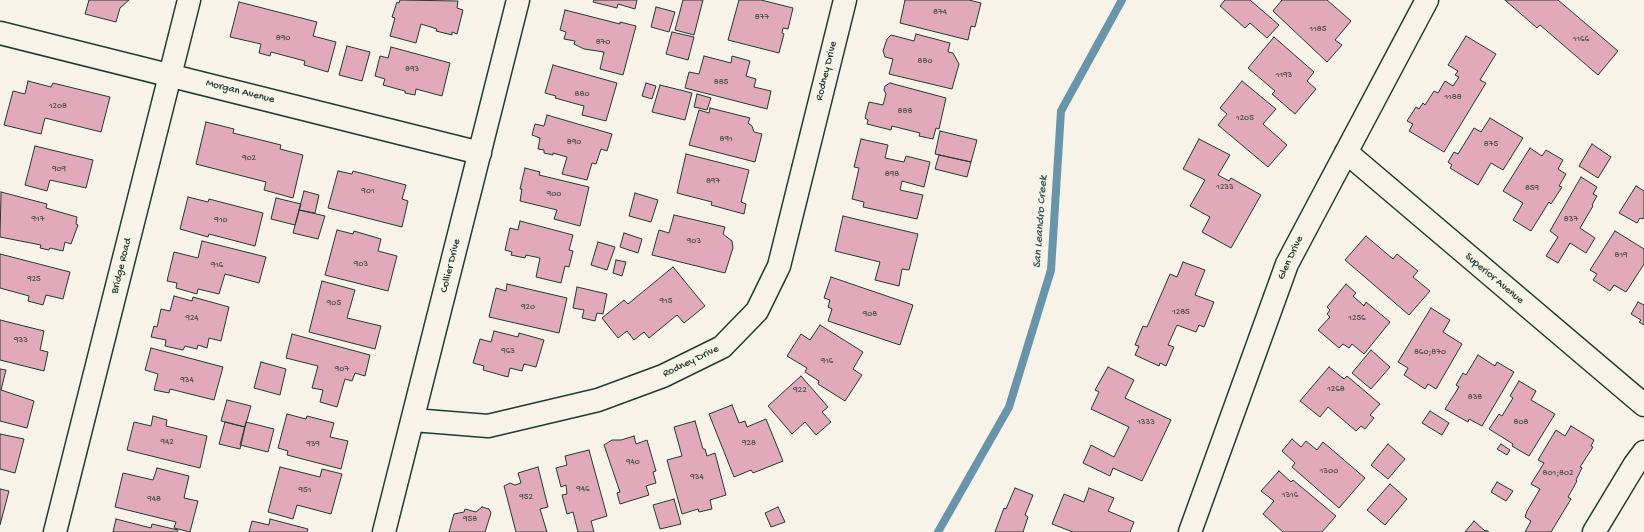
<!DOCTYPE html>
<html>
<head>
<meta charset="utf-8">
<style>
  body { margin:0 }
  canvas { display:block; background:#f7f3e8 }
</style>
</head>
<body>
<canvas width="1644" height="532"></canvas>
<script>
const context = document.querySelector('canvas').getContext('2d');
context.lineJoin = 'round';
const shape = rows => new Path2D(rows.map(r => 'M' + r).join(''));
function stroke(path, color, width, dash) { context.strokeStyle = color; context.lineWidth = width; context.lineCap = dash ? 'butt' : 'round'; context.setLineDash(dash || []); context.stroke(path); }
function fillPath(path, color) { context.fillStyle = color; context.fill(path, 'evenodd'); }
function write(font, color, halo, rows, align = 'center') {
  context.font = font + ' "Gochi Hand",sans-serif'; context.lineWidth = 3; context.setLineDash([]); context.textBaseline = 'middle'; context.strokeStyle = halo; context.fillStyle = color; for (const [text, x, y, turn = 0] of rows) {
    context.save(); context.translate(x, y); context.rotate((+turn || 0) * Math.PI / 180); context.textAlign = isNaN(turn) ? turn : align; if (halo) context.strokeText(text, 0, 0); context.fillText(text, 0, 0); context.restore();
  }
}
stroke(shape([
  [938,532,1009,407,1051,270,1061,111,1122,0]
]), '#6895aa', 8);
const building = shape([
  [89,0,129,0,120,8,116,22,85,14,89,0],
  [400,0,458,1,457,8,463,10,457,34,452,32,452,35,436,31,437,29,421,24,416,43,390,36,395,18,392,17,397,2,399,3,400,0],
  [594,0,637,0,635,9,618,4,617,8,593,2,594,0],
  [683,0,703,0,694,35,675,30,683,0],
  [739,0,761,0,793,8,788,29,783,28,782,33,784,34,779,53,728,40,739,0],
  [905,0,969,0,981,3,975,27,971,26,968,40,900,23,905,0],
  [1225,0,1250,0,1279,25,1267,38,1250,23,1245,28,1220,6,1225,0],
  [1282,0,1327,0,1351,21,1335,40,1342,45,1327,62,1273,11,1282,0],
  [1505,0,1558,0,1618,51,1598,75,1540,25,1537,28,1505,0],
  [239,2,317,22,313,36,336,42,328,72,304,65,305,61,271,52,270,56,259,53,261,44,230,37,239,2],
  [656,7,675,12,669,32,651,27,656,7],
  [565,10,620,24,620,22,636,26,623,75,600,69,604,52,584,49,574,44,575,41,564,39,566,32,560,30,565,10],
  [672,32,694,37,688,60,666,54,672,32],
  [916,34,950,43,948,52,953,53,959,64,952,89,889,74,893,59,885,57,883,51,887,39,891,35,914,41,916,34],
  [1466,36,1496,54,1480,80,1486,83,1444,152,1409,131,1413,124,1407,121,1416,107,1419,109,1423,103,1425,105,1434,91,1438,93,1445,81,1453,86,1459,77,1455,75,1458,71,1448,65,1466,36],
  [1274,37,1314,72,1307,81,1316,89,1295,114,1272,94,1275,91,1248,68,1274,37],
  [347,46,370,52,362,81,339,75,347,46],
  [391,47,450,63,442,96,416,89,415,95,405,93,405,91,383,85,385,79,375,76,380,56,388,58,391,47],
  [704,56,731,63,732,56,750,61,746,76,756,79,754,87,771,91,767,109,685,88,689,72,699,74,704,56],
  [553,65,617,83,606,121,582,115,584,106,555,98,556,96,545,93,553,65],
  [28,81,51,87,53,83,110,97,101,132,45,118,41,134,4,125,13,91,25,94,28,81],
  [1242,81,1276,109,1263,124,1287,145,1268,167,1218,125,1227,114,1220,108,1242,81],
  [646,83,656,86,652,99,642,96,646,83],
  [890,83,946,98,939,129,936,128,933,139,919,136,920,133,892,126,891,130,867,124,868,120,865,118,869,102,883,105,886,94,884,90,885,86,890,83],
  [660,85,692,93,685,120,652,112,660,85],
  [697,94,711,98,707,110,694,107,697,94],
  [710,108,750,118,748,123,752,126,754,132,762,134,755,162,689,145,699,110,709,113,710,108],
  [547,115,612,134,607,151,601,149,596,164,592,163,587,180,562,174,567,157,553,153,553,155,544,153,544,150,538,149,540,138,532,135,535,124,544,126,547,115],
  [1490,118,1523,138,1503,170,1491,163,1478,185,1450,168,1452,165,1448,162,1454,152,1458,154,1474,128,1481,132,1490,118],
  [206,122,234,129,233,133,281,145,280,149,303,155,293,198,264,190,266,182,196,164,206,122],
  [940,131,977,140,971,162,935,154,940,131],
  [861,139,888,145,885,158,904,162,906,156,930,162,924,187,902,181,900,190,923,195,917,219,863,207,864,202,852,199,859,168,854,167,861,139],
  [1199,139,1230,155,1218,175,1229,181,1231,178,1261,195,1231,248,1202,232,1210,217,1190,206,1205,180,1183,169,1199,139],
  [1592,144,1611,157,1598,178,1579,166,1592,144],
  [35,146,93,160,86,188,50,180,47,191,25,185,35,146],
  [1530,148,1542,156,1546,150,1563,160,1558,169,1566,174,1559,186,1562,187,1551,204,1549,202,1531,231,1513,220,1523,203,1503,191,1530,148],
  [686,154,749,170,741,202,746,204,744,214,711,205,712,202,677,193,686,154],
  [939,155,971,162,967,177,935,169,939,155],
  [525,168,540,172,539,175,589,187,580,226,554,219,557,210,520,201,522,189,520,189,525,168],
  [338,171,352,174,353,171,406,185,402,199,408,201,402,227,328,208,338,171],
  [1581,177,1597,187,1593,194,1597,196,1592,205,1593,206,1580,228,1595,238,1586,253,1570,243,1558,263,1546,256,1558,237,1550,231,1581,177],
  [1636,186,1644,191,1644,217,1643,219,1640,218,1637,223,1619,213,1636,186],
  [304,191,319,195,315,213,299,210,304,191],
  [1,192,47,204,46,208,77,217,76,224,78,225,71,244,65,242,63,251,50,248,49,250,40,248,41,245,0,237,1,192],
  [635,193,658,200,651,222,629,216,635,193],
  [188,197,208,202,209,199,263,213,255,246,209,234,208,237,180,229,188,197],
  [276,198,301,204,295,225,271,219,276,198],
  [299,210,325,216,318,239,293,233,299,210],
  [674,215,725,227,723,234,732,241,733,248,725,273,652,255,659,230,669,233,674,215],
  [843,216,918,234,909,270,902,269,899,286,875,280,880,262,835,251,843,216],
  [520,221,573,235,569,250,573,251,569,267,565,266,561,283,536,277,540,258,526,255,525,258,511,255,512,252,505,250,510,228,518,230,520,221],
  [337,230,353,234,354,231,381,239,378,251,397,256,388,291,325,275,337,230],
  [1615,231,1644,249,1644,264,1626,292,1614,285,1610,291,1593,280,1597,274,1590,270,1615,231],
  [624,233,642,239,638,253,620,247,624,233],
  [1366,236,1393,259,1397,254,1418,271,1413,277,1430,291,1409,315,1345,260,1366,236],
  [202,241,266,257,259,283,225,274,219,294,198,289,197,294,176,288,177,283,167,281,174,252,198,258,202,241],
  [598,242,615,247,607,270,591,265,598,242],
  [0,254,70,272,63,299,46,295,43,305,28,301,29,296,0,288,0,254],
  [616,260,626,262,622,276,613,273,616,260],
  [1183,262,1205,270,1195,295,1214,302,1204,327,1199,325,1196,332,1177,325,1168,345,1174,347,1166,366,1160,363,1159,366,1135,355,1139,346,1135,345,1143,326,1147,327,1170,274,1177,277,1183,262],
  [673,267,705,306,684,323,677,315,649,338,644,332,634,340,627,331,618,338,602,318,624,300,628,304,673,267],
  [831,277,913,305,900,345,828,321,832,309,828,307,830,300,824,298,831,277],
  [322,281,355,290,347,318,381,326,375,349,309,332,322,281],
  [507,284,567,298,559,333,489,317,496,288,506,291,507,284],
  [1346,284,1356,293,1353,296,1364,306,1366,302,1390,322,1364,354,1352,344,1349,348,1343,344,1339,348,1318,330,1330,317,1327,314,1330,310,1327,307,1346,284],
  [577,287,607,294,603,314,597,313,595,321,582,318,584,310,573,308,577,287],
  [174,296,192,301,193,297,229,307,221,341,209,338,207,348,198,345,197,349,185,346,183,350,165,346,166,340,151,337,154,326,157,327,161,309,170,311,174,296],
  [1638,302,1644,305,1644,325,1639,322,1641,320,1631,314,1638,302],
  [1431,308,1450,320,1443,332,1462,344,1436,389,1428,384,1425,389,1404,375,1408,368,1398,362,1431,308],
  [0,320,44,331,40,350,48,352,44,371,0,360,0,320],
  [820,325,863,352,853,369,862,375,845,401,818,384,819,381,805,372,807,368,787,356,801,334,810,340,820,325],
  [494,331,518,337,519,333,544,340,536,367,524,364,522,371,510,368,508,377,483,370,484,366,473,363,480,339,491,342,494,331],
  [292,334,370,355,365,376,355,373,352,381,345,379,337,407,320,402,323,390,312,388,318,366,286,358,292,334],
  [151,348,223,367,214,400,170,389,169,393,154,390,158,374,145,370,151,348],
  [1371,350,1390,367,1371,389,1352,373,1371,350],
  [1478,355,1495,366,1497,362,1514,372,1482,426,1469,419,1468,422,1445,409,1459,387,1456,385,1463,373,1466,375,1478,355],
  [261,362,286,369,280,395,254,388,261,362],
  [1108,367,1134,380,1125,398,1171,420,1142,481,1113,468,1110,476,1083,463,1091,445,1114,457,1129,427,1091,409,1099,392,1095,390,1108,367],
  [1329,367,1344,379,1347,376,1380,404,1370,415,1374,418,1365,429,1361,426,1356,431,1328,407,1320,417,1300,401,1329,367],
  [0,369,6,370,1,390,34,401,27,428,0,421,0,369],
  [801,376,828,407,822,412,831,422,816,435,805,422,792,434,768,406,801,376],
  [1519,381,1536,391,1531,400,1555,414,1529,456,1512,446,1513,444,1489,429,1499,414,1502,416,1513,398,1510,396,1519,381],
  [227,400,251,406,245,427,221,421,227,400],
  [732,405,739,423,745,421,747,427,766,419,783,461,753,473,751,470,734,477,709,414,732,405],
  [1430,411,1449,423,1442,435,1422,423,1430,411],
  [287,414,306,419,307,416,334,423,330,437,348,441,341,469,287,455,288,451,278,448,287,414],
  [153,416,167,420,166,426,207,436,200,468,127,450,134,422,151,426,153,416],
  [695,421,703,449,705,449,707,456,715,453,726,495,710,500,712,509,699,512,698,509,682,514,667,460,682,456,674,427,695,421],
  [225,422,245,427,240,449,219,444,225,422],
  [246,422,274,429,268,452,240,445,246,422],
  [1571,426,1594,440,1591,446,1593,447,1580,467,1582,468,1576,480,1577,481,1568,497,1571,499,1551,532,1525,532,1531,521,1525,517,1527,511,1540,489,1531,484,1544,463,1538,460,1556,430,1565,436,1571,426],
  [0,434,24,439,15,473,0,469,0,434],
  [634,436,636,444,647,440,656,471,653,472,656,483,646,486,649,495,620,504,617,493,620,492,604,445,612,440,621,440,634,436],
  [1292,439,1301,447,1306,441,1317,450,1323,442,1365,478,1339,508,1292,467,1295,463,1282,451,1292,439],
  [1388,444,1405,459,1388,479,1371,465,1388,444],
  [1501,444,1510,450,1507,455,1497,449,1501,444],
  [589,450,607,516,591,521,594,532,578,532,573,512,567,514,562,495,567,494,566,485,561,487,556,468,567,465,565,456,589,450],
  [280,467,320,477,322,469,342,474,331,514,297,505,293,519,268,512,280,467],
  [538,467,548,507,540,509,547,532,516,532,504,486,510,483,515,485,521,483,518,473,538,467],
  [157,468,189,476,184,498,198,501,190,532,174,528,176,522,115,507,123,473,153,480,157,468],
  [1279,471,1291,482,1293,480,1336,516,1322,532,1283,532,1263,514,1274,501,1261,491,1279,471],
  [1497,482,1513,491,1506,501,1491,492,1497,482],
  [1390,484,1407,499,1385,525,1367,510,1390,484],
  [1015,488,1033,495,1025,515,1028,517,1023,532,995,532,1004,508,1006,509,1015,488],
  [1089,488,1114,498,1108,511,1134,522,1130,532,1073,532,1052,524,1064,494,1084,502,1089,488],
  [0,489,9,491,0,525,0,489],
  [674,499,681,524,660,529,653,505,674,499],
  [482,507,489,509,491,513,485,532,449,532,454,514,464,512,465,509,476,512,482,507],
  [778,507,785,522,771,527,765,513,778,507],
  [116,519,151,528,152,524,178,530,177,532,113,532,116,519],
  [270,519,308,529,307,532,249,532,252,521,269,525,270,519],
  [1474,521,1485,531,1486,530,1489,532,1465,532,1474,521]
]);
fillPath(building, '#e1a9ba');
stroke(building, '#1f3d34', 1);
const minor = shape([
  [0,33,480,153],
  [1346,152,1644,405],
  [413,420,488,426,598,400,663,376,722,347,757,311,779,266,845,0],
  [55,532,189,0],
  [384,532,518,0],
  [1190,532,1287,264,1427,0],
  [1594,532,1635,464,1644,452]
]);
stroke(minor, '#1f3d34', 25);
stroke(minor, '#f7f3e8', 22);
write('9px', '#505856', null, [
  ["874",940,13],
  ["877",762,18],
  ["1185",1318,30],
  ["890",283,39],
  ["1166",1581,40],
  ["870",603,43],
  ["880",925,62],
  ["893",412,70],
  ["1193",1284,76],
  ["885",721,83],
  ["880",582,95],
  ["1188",1453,98],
  ["1208",58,107],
  ["888",905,112],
  ["1205",1245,119],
  ["891",726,140],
  ["890",574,143],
  ["875",1491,145],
  ["902",249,159],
  ["909",59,170],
  ["898",892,175],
  ["897",713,182],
  ["1233",1225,188],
  ["859",1532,189],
  ["901",368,192],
  ["900",554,195],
  ["917",38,220],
  ["837",1571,220],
  ["910",221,221],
  ["903",694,242],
  ["819",1621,256],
  ["903",361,265],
  ["916",217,266],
  ["925",34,280],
  ["915",666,302],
  ["905",334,304],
  ["920",528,308],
  ["1285",1181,313],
  ["908",870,315],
  ["924",192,319],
  ["1256",1357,319],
  ["933",21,341],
  ["963",508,352],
  ["860;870",1430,353],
  ["916",827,362],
  ["907",342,370],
  ["934",187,381],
  ["1268",1336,390],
  ["922",800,391],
  ["838",1475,398],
  ["1333",1146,423],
  ["808",1521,423],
  ["942",167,443],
  ["928",749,444],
  ["939",313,445],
  ["940",633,463],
  ["1300",1329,472],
  ["801;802",1558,474],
  ["934",697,478],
  ["946",583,490],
  ["951",305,491],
  ["1316",1290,496],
  ["952",526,498],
  ["948",154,500],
  ["958",470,520]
]);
write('11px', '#1f3d34', '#f7f3e8', [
  ["Rodney Drive",827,71,-76],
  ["Morgan Avenue",240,92,14],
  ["Glen Drive",1291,258,-65],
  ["Bridge Road",122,266,-76],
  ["Collier Drive",451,266,-76],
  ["Superior Avenue",1494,279,40],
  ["Rodney Drive",691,362,-26]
]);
write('italic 12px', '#375a5b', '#f7f3e8', [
  ["San Leandro Creek",1041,222,-86]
]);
</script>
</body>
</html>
